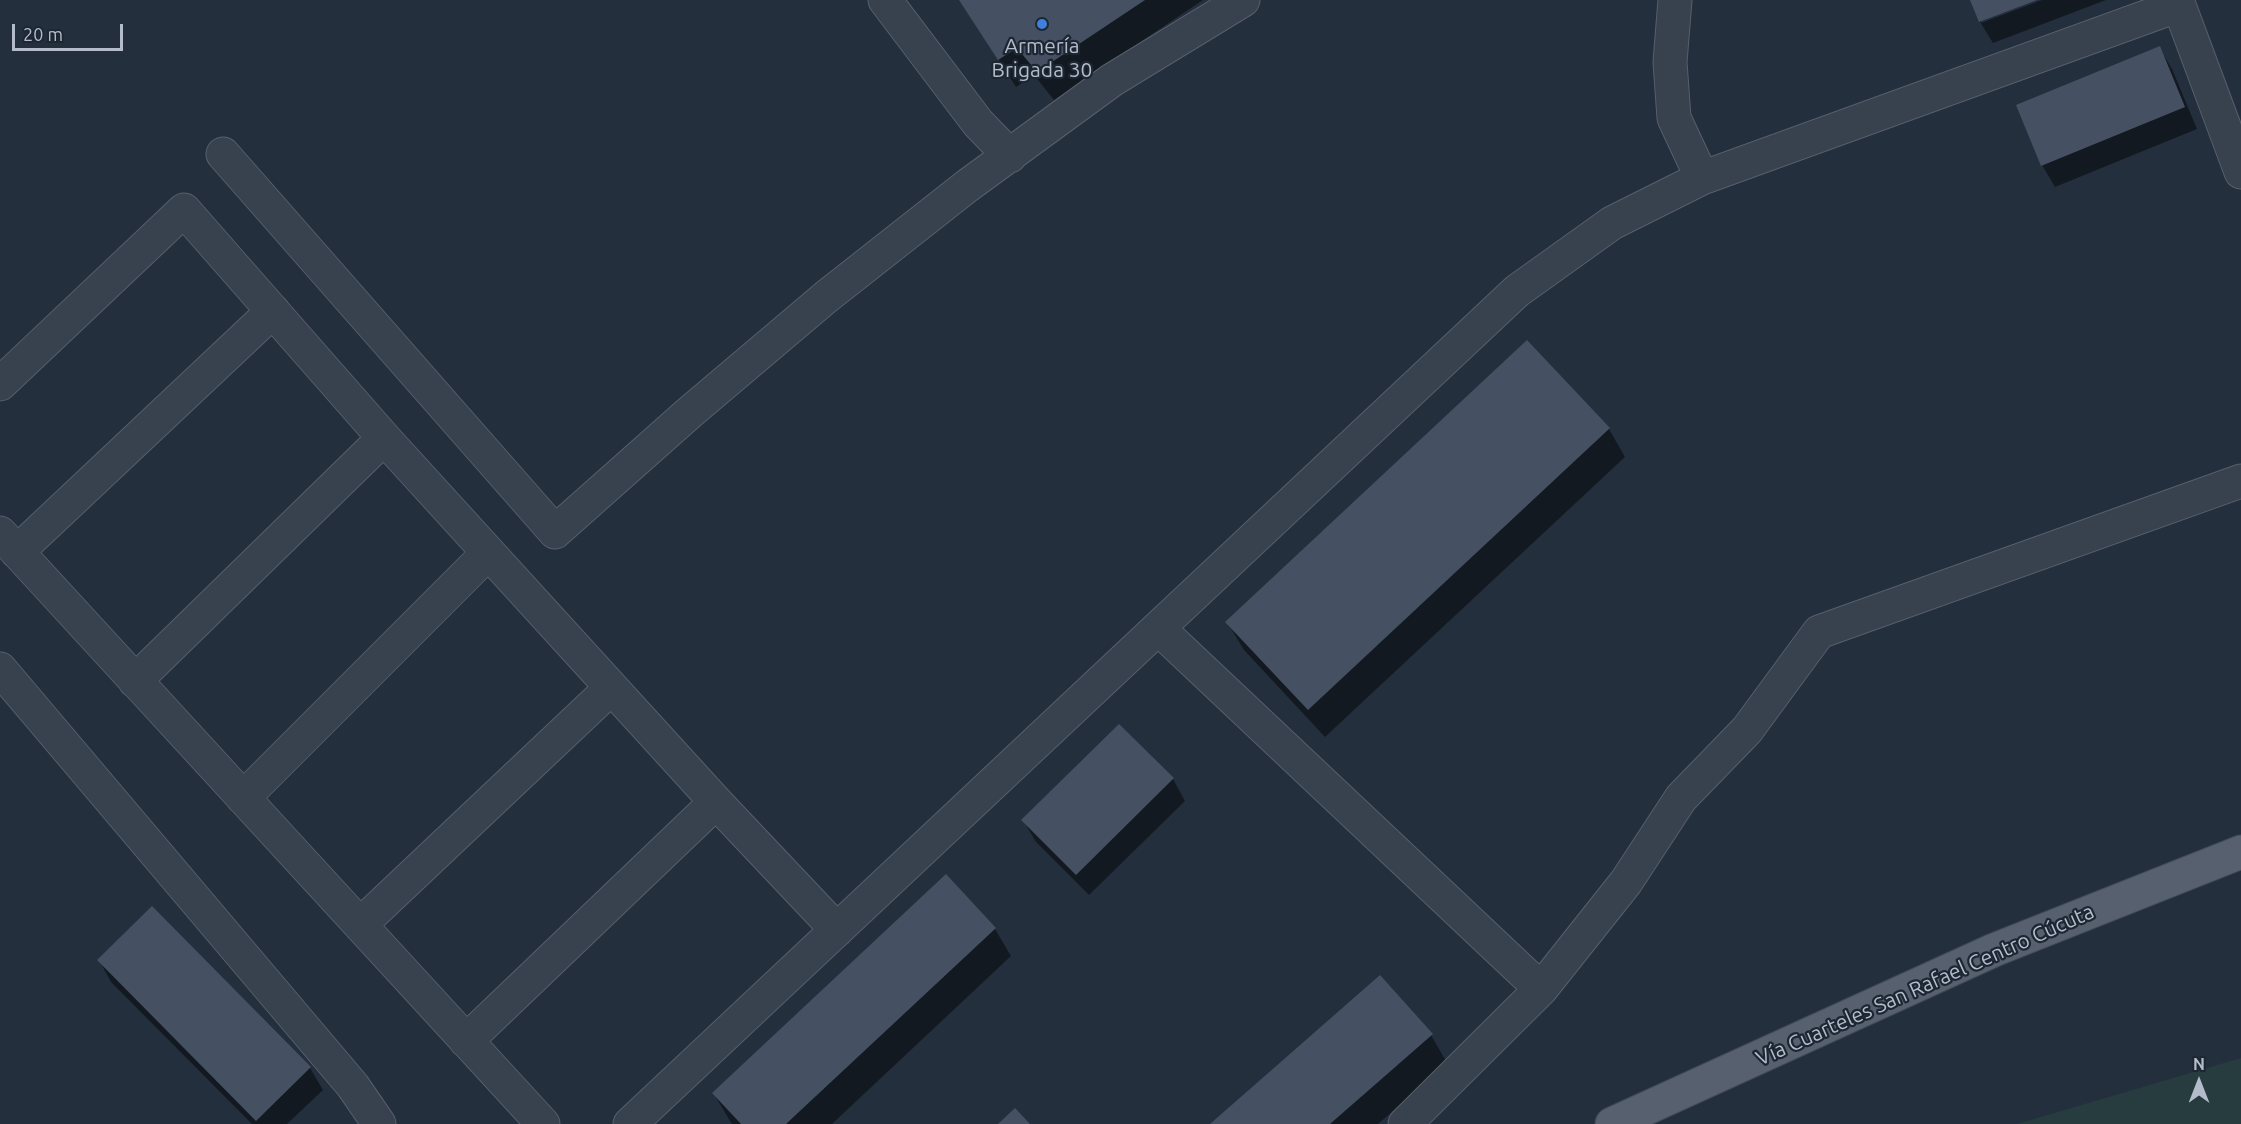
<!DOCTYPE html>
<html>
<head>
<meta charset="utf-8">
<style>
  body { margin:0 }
  #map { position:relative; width:2241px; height:1124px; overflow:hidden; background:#242f3e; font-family:Ubuntu,sans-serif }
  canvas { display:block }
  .north { position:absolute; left:2169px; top:1052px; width:60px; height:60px; -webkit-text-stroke:4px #1d2633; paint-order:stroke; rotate:0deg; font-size:16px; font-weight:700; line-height:24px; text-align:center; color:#b4bcc9 }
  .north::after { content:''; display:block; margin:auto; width:21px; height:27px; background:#b4bcc9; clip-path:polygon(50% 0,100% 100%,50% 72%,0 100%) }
  .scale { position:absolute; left:12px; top:24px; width:111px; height:27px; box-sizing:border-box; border:3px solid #b4bcc9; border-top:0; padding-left:8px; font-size:18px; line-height:21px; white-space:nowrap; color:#b4bcc9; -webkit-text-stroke:4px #1d2633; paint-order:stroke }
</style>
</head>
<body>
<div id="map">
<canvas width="2241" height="1124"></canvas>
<div class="north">N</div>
<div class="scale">20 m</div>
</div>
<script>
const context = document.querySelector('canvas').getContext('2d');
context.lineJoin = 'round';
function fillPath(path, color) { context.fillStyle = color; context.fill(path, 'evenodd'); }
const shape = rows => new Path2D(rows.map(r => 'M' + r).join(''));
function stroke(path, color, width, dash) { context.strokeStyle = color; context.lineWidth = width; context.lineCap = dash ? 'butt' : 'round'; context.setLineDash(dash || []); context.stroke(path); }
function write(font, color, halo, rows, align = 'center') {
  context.font = font + ' Ubuntu,sans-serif'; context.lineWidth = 4.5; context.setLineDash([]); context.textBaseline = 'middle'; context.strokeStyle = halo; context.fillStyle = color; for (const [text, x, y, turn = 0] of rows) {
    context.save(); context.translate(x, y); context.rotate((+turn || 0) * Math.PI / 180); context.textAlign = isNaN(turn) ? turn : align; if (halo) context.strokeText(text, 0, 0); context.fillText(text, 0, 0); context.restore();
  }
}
fillPath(shape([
  [2241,1058,2241,1124,2017,1124]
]), '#263c3f');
fillPath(shape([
  [961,0,1203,0,1054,100,1034,75,1016,87],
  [1972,0,2033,0,1981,20,1981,23,2042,0,2106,0,1993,43,1980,22],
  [2159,47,2172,69,2197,129,2055,187,2042,165],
  [1527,342,1609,429,1625,457,1325,737,1244,650,1227,622],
  [1173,779,1185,801,1089,895,1036,842,1023,820],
  [995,929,1011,956,832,1124,732,1124,730,1121,714,1094],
  [99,960,310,1068,323,1090,287,1124,252,1124,111,982],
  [1431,1035,1447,1063,1378,1124,1212,1124]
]), '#0007');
fillPath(shape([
  [959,0,1145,0,1037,72,1017,48,998,60],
  [1970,0,2037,0,1979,22],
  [2160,46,2185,107,2041,166,2016,105],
  [1527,340,1610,428,1308,710,1225,622],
  [1119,724,1174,778,1076,875,1021,820],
  [946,874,996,928,786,1124,741,1124,712,1093],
  [152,906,311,1067,256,1121,97,960],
  [1380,975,1433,1034,1330,1124,1210,1124],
  [1015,1108,1030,1124,998,1124]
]), '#455162');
const minor = shape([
  [885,0,978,123,1010,156],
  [1675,0,1670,62,1674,118,1702,178],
  [2177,0,2241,172],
  [223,154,555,532,689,413,826,297,967,186,1112,80,1243,0],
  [0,384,184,210,384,438,716,802,837,930],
  [0,533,543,1124],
  [17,552,273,311],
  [1158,628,1541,989],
  [0,669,353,1086,379,1124],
  [135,681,384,438],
  [243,798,488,553],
  [360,925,611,688],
  [466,1041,716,802],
  [630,1124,1517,291,1612,223,1702,178,2179,5],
  [1405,1124,1541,989,1626,882,1681,798,1747,730,1819,632,2241,481]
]);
const major = shape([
  [1612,1124,1994,950,2241,852]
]);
stroke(minor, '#565f6c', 35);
stroke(major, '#414a57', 35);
stroke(minor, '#38414e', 33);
stroke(major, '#56606e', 33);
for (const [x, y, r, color] of [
  [1042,24,6,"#3f7fe0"]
]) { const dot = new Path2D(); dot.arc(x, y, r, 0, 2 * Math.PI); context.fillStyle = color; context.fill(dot); stroke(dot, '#1d2633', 2); }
write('21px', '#b4bcc9', '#1d2633', [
  ["Armería",1042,46],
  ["Brigada 30",1042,70]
]);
write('21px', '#b4bcc9', '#1d2633', [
  ["Vía Cuarteles San Rafael Centro Cúcuta",1925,985,-24]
]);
</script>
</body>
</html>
